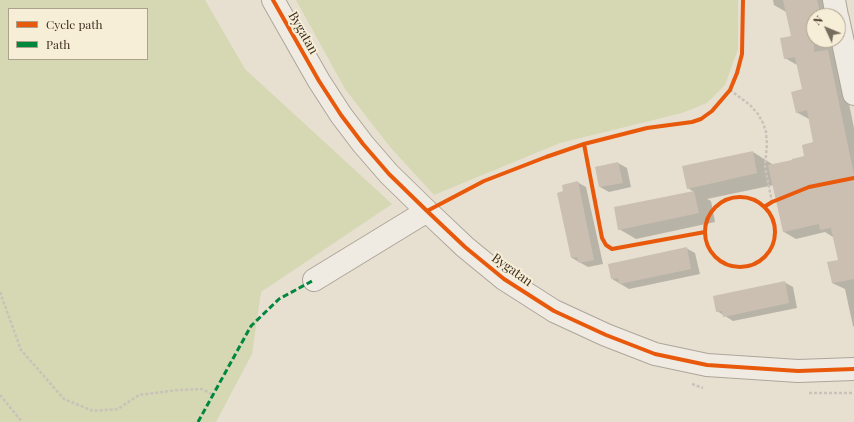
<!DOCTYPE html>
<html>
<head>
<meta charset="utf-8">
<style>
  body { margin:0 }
  #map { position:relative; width:854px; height:422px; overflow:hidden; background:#e7e0d1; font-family:"Playfair Display",serif }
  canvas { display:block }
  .legend { position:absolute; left:8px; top:8px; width:140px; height:52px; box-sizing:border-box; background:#f7eed8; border:1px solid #ada18e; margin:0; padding:5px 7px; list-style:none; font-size:12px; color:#3d2e20 }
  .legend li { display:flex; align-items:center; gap:8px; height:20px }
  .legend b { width:20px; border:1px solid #ada18e }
  .north { position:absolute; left:806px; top:8px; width:40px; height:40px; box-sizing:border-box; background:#f7eed8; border:1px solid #ada18e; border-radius:50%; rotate:314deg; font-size:11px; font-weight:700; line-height:16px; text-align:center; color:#3d2e20 }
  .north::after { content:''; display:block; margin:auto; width:14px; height:18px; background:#786c5e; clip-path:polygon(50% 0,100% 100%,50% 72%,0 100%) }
</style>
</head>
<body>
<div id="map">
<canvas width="854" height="422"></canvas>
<ul class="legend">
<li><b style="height:5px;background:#e8590c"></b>Cycle path</li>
<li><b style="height:5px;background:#00873e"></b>Path</li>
</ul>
<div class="north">N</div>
</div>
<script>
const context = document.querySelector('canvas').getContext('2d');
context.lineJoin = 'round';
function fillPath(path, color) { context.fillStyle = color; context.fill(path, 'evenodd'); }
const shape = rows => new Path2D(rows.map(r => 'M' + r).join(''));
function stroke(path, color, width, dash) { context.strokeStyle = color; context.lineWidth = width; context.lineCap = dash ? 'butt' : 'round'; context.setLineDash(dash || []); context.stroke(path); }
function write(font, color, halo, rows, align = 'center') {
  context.font = font + ' "Playfair Display",serif'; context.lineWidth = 4; context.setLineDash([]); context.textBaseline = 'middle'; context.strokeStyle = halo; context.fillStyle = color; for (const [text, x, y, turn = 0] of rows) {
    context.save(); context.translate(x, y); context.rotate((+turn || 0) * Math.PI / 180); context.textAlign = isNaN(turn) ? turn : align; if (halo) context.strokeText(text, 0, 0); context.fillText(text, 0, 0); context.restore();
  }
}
fillPath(shape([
  [0,0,205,0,245,69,392,204,261,292,252,354,216,422,0,422],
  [9,9,147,9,147,59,9,59],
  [296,0,738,0,738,49,725,85,707,103,682,113,560,143,434,195,390,147,345,89]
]), '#d6d7b3');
fillPath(shape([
  [773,0,827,0,831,16,814,16,814,40,836,40,854,128,854,327,853,326,845,289,832,283,839,261,833,237,825,232,796,239,784,232,774,185,707,199,711,201,715,222,636,239,619,229,694,192,688,188,753,152,772,164,772,165,806,157,815,143,809,119,796,112,803,90,797,65,785,58,792,36,786,12,774,5],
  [618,163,627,168,631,187,609,192,600,187,596,167],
  [577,182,586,187,603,264,588,267,572,258,565,192],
  [686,248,695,253,700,274,629,289,612,279],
  [784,282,793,287,797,308,733,321,717,311]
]), '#0003');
fillPath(shape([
  [783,0,817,0,821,16,814,16,814,52,828,50,854,175,854,279,832,283,827,262,838,260,831,228,820,230,819,224,783,232,768,165,792,160,792,159,804,156,802,145,813,142,807,110,796,113,791,92,802,89,795,57,784,59,780,38,791,36],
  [753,151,757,173,687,189,682,166],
  [618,162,623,183,599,187,595,167],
  [578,181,594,260,579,263,577,257,571,258,557,193,563,191,562,185],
  [694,191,699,213,618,230,614,207],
  [687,247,691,269,619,284,618,278,611,279,608,264],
  [785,281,789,303,723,317,722,311,716,312,713,296]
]), '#cbbfb2');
const minor = shape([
  [273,0,319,81,341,115,363,144,389,174,427,211,465,247,504,279,554,311,606,335,655,354,707,365,798,371,854,369],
  [834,0,837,16],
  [838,19,854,94],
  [314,280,427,211]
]);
stroke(minor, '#ada599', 24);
stroke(shape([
  [730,90,750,105,758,114,763,123,766,132,767,144,765,167,772,202],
  [0,292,21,350,64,399,93,411,118,409,139,395,178,390,202,389,213,395],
  [692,384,703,388],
  [809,393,854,393],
  [0,395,22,422]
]), '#c8c2b9', 2.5, [3, 2]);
stroke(minor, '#efebe3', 22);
stroke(shape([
  [198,422,251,326,279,299,314,280]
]), '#00873e', 3, [6, 3]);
stroke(shape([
  [273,0,319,81,341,115,363,144,389,174,427,211,465,247,504,279,554,311,606,335,655,354,707,365,798,371,854,369],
  [584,144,602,238,606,245,612,249,705,232],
  '705 232a35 35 0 1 1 70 0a35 35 0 1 1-70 0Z',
  [764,207,772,202,809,187,854,178],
  [427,211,484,181,546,157,584,144,647,128,692,122,701,119,712,111,730,90,737,73,742,54,743,0]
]), '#e8590c', 4);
write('13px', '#3d2e20', '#f7eed8', [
  ["Bygatan",303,33,60],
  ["Bygatan",512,270,35]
]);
</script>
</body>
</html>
